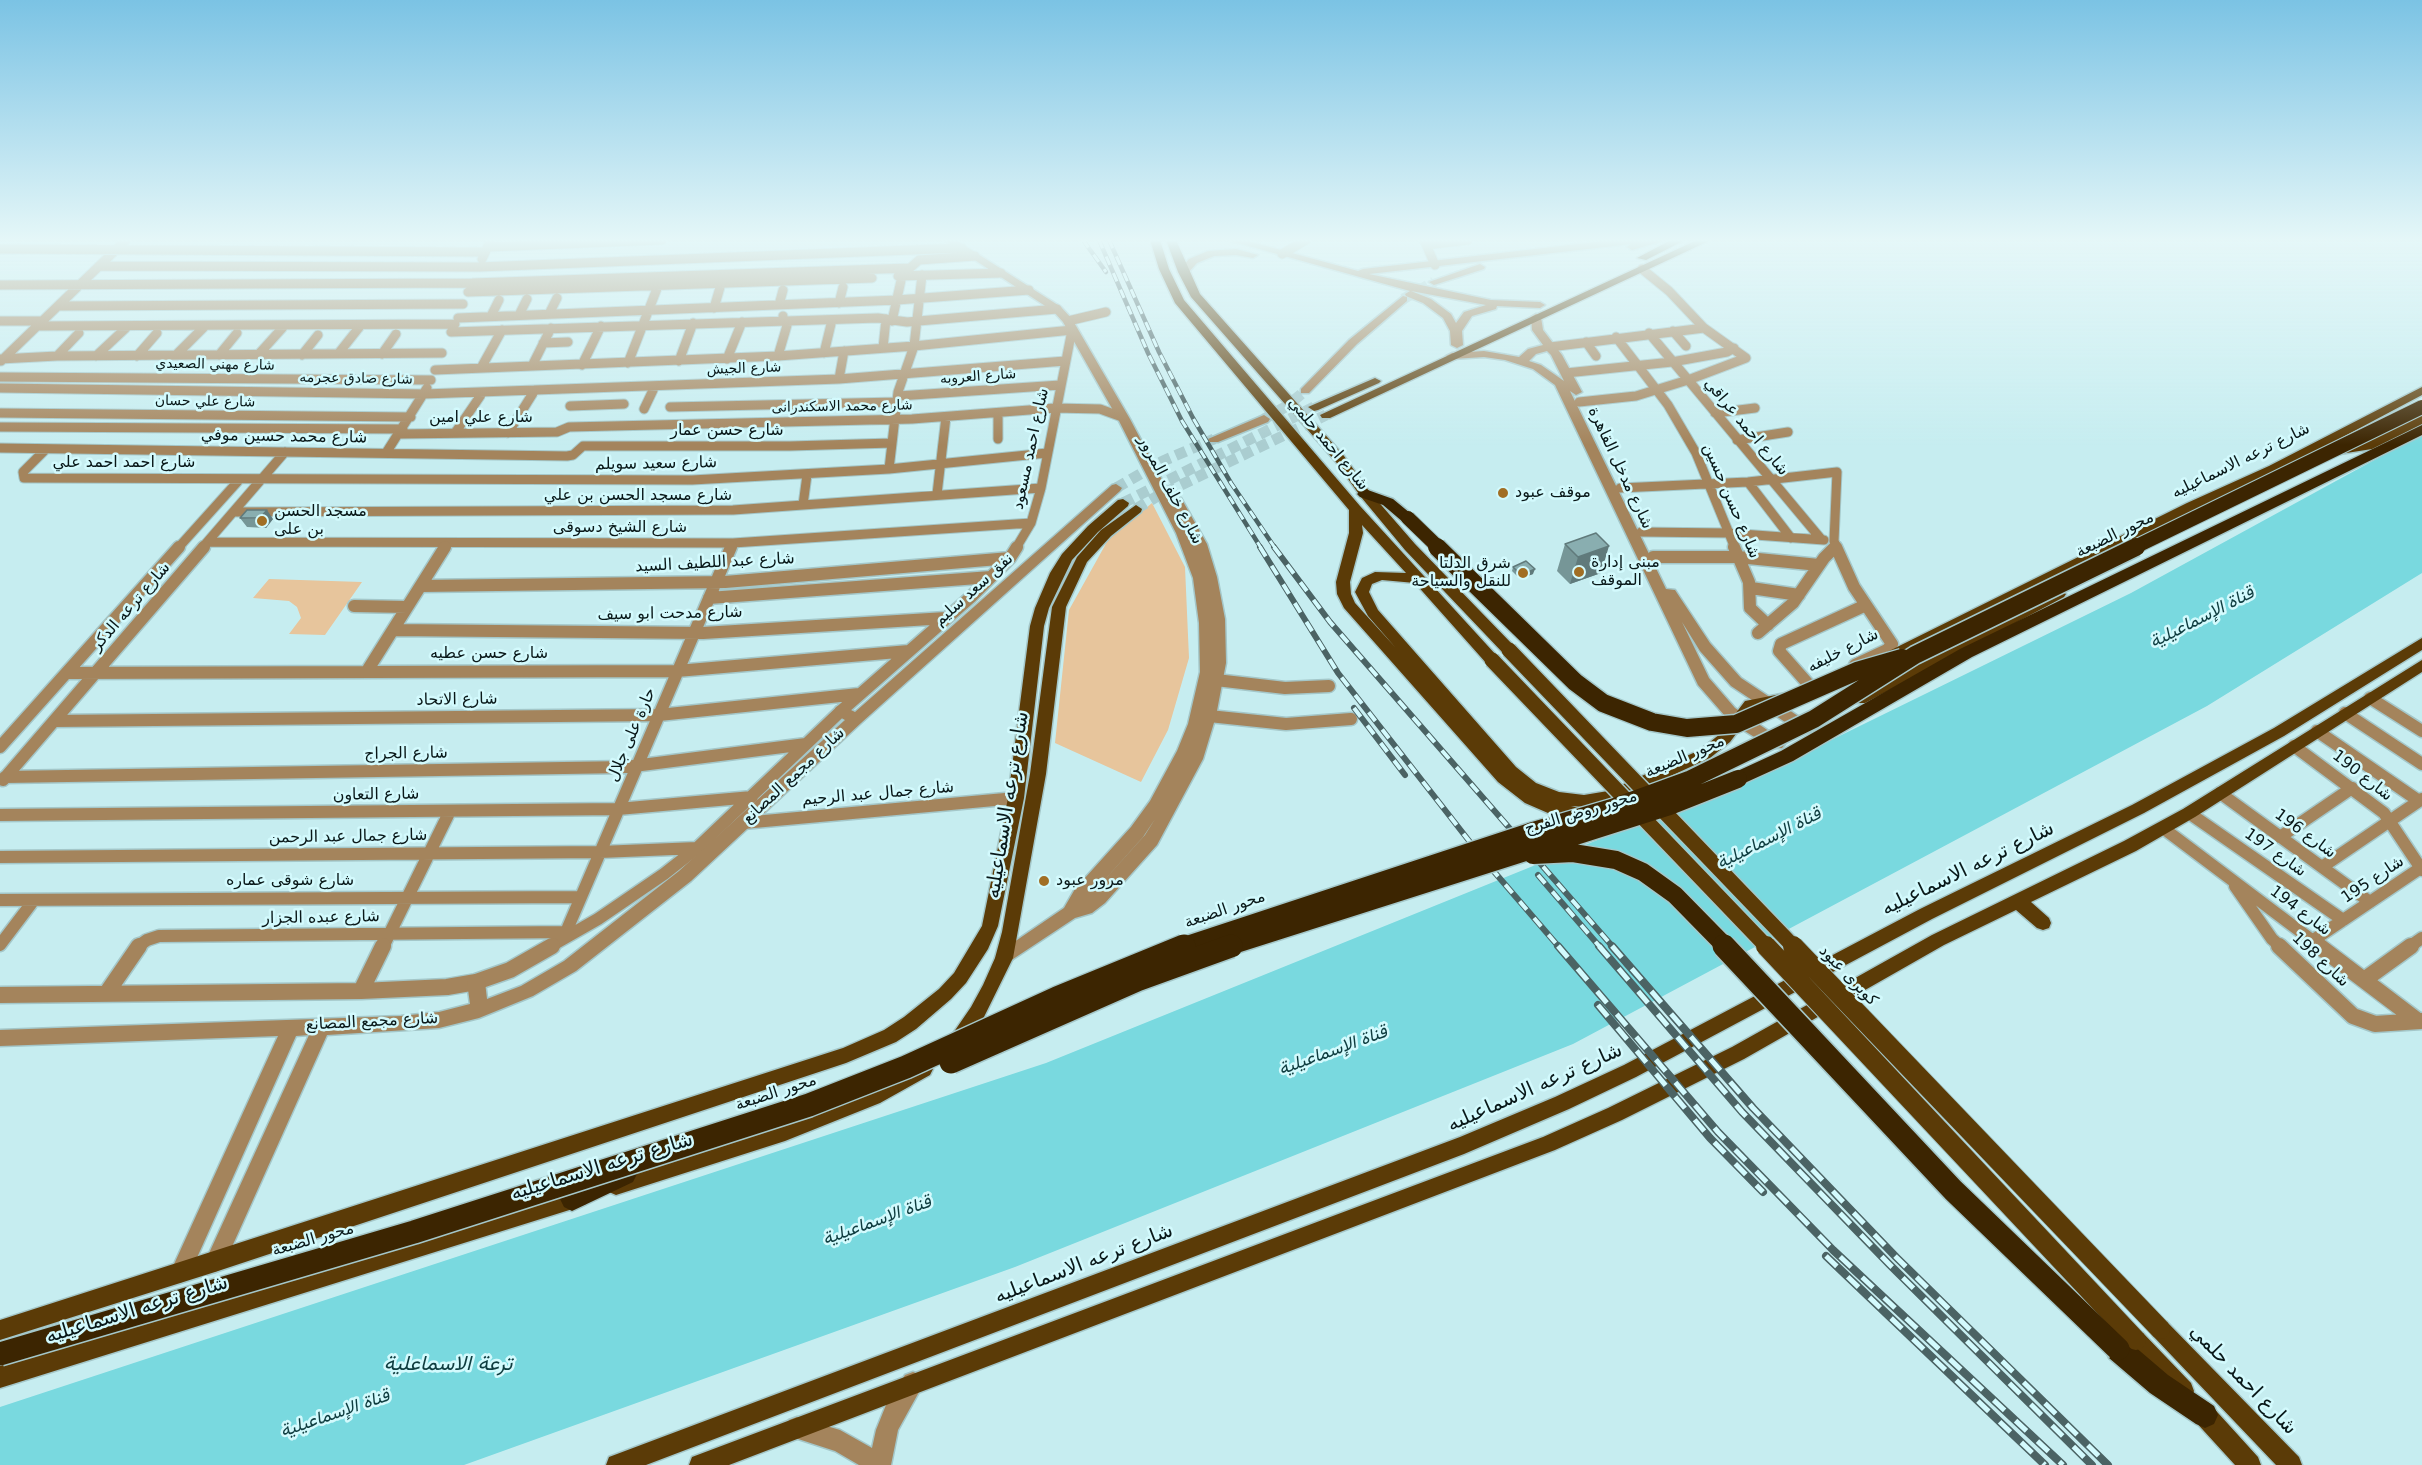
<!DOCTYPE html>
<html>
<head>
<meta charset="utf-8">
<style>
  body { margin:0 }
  canvas { display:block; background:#c6edf0 }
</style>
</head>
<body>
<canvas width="2422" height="1465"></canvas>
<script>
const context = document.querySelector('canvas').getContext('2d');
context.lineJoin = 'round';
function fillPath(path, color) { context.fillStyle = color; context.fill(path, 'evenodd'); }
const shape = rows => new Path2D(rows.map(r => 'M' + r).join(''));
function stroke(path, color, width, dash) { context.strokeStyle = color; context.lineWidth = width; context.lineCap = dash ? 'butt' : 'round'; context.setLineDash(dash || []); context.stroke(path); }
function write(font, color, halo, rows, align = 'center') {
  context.font = font + ' "DejaVu Sans",Vazirmatn,sans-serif'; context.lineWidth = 5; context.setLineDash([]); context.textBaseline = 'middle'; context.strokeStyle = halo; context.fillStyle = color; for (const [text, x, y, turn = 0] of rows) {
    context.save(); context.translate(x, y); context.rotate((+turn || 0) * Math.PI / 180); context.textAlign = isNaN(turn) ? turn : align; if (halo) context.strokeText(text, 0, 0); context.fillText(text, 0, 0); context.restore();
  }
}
fillPath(shape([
  [1152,503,1185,567,1189,658,1168,730,1141,782,1055,743,1069,610,1108,540],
  [269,579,362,582,325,635,289,634,301,618,297,607,289,601,253,598]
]), '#e7c59c');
fillPath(shape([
  [2422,434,2422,573,2207,706,1573,1044,1015,1267,464,1465,0,1465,0,1407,1046,1063,1768,771,2131,593]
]), '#79d9df');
stroke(shape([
  [1403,299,1434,282],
  [1264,419,1287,406,1305,391],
  [1116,488,1163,461,1214,439]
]), '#aacdd0', 11, [11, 6]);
stroke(shape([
  [1123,503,1314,407],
  [1136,509,1156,497,1326,415]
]), '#aacdd0', 11, [11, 6]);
const minorFar2 = shape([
  [1424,240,1435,265],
  [1426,245,1468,240],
  [487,247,662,240],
  [0,249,484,252],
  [1282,254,1306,240],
  [482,259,491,240],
  [99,266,479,267,962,248],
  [898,276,1001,273],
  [0,285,472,283,910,268,919,260,975,256],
  [468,292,872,278],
  [839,303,843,287],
  [779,305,783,290],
  [58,306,463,304],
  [714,308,721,284],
  [549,314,557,298],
  [519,315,527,299],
  [491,316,499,300],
  [458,318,897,300,1029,290],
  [0,321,42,321],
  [892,321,902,276],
  [1068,321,1106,312],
  [36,326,455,324],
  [1673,331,1686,346],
  [451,332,878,318,907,322,1057,309],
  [1649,333,1821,539],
  [1616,337,1668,405,1696,453,1735,548],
  [1586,342,1596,356],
  [543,343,568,342],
  [1550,347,1704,328],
  [883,348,886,319],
  [824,353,832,320],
  [338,354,361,325],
  [382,354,396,334],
  [176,355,205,326],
  [219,355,237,333],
  [258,355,285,325],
  [302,355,318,335],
  [57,356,79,333],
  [96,356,128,326],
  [137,356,157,333],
  [778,356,788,322,783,319,783,316],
  [0,359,57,356,442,353],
  [727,359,742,322],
  [1,361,126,240],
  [679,361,693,323],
  [628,363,658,286],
  [582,365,601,326],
  [532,366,551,328],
  [481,368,502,330],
  [435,370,778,356,914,346,1072,330,1041,488,1031,523,1016,548],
  [1566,373,1672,362,1727,352,1734,348],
  [0,377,431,380],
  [839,379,844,351],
  [0,388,424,394,839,379,1065,361],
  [898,396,1060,385],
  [1579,402,1636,396,1688,380,1746,358,1704,328,1669,291,1642,269],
  [570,406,624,404],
  [670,407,897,402],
  [644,409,655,386],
  [0,413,411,417],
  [1715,413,1755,408],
  [998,414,998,439],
  [0,427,403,429],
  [455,433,483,392],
  [508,433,535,390],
  [400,434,557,432,569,427,912,419,1055,408,1100,409,1122,417],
  [1737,440,1788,432],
  [0,448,567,456,573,455,583,446,790,446,892,443],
  [46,449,23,472,24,478,692,480,889,469,1047,453],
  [386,453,427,388],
  [889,469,898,392,914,346,922,275],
  [1748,482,1791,538],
  [1620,488,1748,482,1837,472,1834,541,1837,548],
  [937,494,946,417],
  [803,505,807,475],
  [234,512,733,510,1041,488],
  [1641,532,1728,533,1824,540],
  [208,542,733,543,1031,523],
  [178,548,240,479],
  [202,548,285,452],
  [444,548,447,544],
  [731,548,733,543],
  [1834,548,1836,546]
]);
const minorFar1 = shape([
  [1734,547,1749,582,1750,608,1768,625],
  [1836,547,1854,587,1892,644,1887,650,1855,665],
  [1653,557,1738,557,1819,565],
  [421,586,725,582,1010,558],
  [1751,588,1799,595],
  [709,598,991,577],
  [354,606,407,607],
  [393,630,703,633,946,618],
  [1758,633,1793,603,1824,558,1835,547],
  [367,671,445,547],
  [68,673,677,671,909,651],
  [1216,680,1285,688,1329,686],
  [1810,686,1779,651,1781,644,1866,605],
  [2370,698,2422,731],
  [2345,713,2422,764],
  [1209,716,1286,724,1351,719],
  [54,721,659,715,859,694],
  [2317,731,2419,801],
  [2294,746,2384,813,2422,870],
  [0,747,179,547],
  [5,777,626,767,806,744],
  [3,780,204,547],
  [2220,793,2370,902],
  [2189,813,2343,920],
  [0,815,618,809,752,797],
  [743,823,1016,798],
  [2163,828,2321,947],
  [2280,837,2352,788],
  [0,857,600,852,697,848],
  [2322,867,2422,799],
  [2235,886,2272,939,2281,947],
  [0,900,580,897],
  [563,939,731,547],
  [2312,941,2422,867],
  [0,945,34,900],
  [137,947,147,940,159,936,565,932],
  [383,947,450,811],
  [549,947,598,919,664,874,697,848,841,711,971,597,1010,558,1017,547],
  [2409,947,2422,938]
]);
const minor = shape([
  [2279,946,2353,1016,2375,1024,2421,1021],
  [2319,946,2418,1021],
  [2364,980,2411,946],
  [361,991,383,946],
  [106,994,139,946],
  [0,995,361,991,447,987,476,982,510,970,552,946]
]);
const tertiary = shape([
  [944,240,956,240,1061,307,1072,319,1130,419,1172,499,1181,498,1207,544,1217,577,1225,619,1226,663,1216,716,1203,759,1157,845,1105,903,1092,913,1075,918,1004,965,998,963,995,958,998,953,1064,908,1075,889,1131,827,1150,801,1177,751,1188,724,1200,672,1199,623,1193,578,1176,533,1118,419,1063,322,1053,311,944,240],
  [1155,819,1145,835,1090,896,1143,837,1155,819],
  [1227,240,1244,240,1358,271,1363,269,1612,240,1666,240,1632,250,1627,247,1631,244,1369,274,1491,300,1540,302,1545,305,1540,308,1497,306,1496,309,1472,316,1462,331,1463,345,1457,348,1451,345,1450,331,1443,318,1423,303,1406,296,1405,294,1410,291,1227,240],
  [1411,291,1486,305,1464,312,1456,323,1451,314,1431,299,1411,291],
  [1236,249,1258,255,1253,258,1236,255,1214,256,1197,263,1187,274,1178,272,1189,259,1208,251,1236,249],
  [1480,264,1485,267,1484,269,1434,285,1429,282,1480,264],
  [1403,296,1407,297,1407,301,1357,344,1309,393,1301,393,1301,389,1349,340,1403,296],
  [1536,314,1541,317,1543,330,1562,355,1582,392,1576,395,1570,391,1666,589,1675,590,1710,643,1741,678,1810,724,1812,728,1810,732,1800,732,1731,686,1700,651,1682,622,1709,678,1735,708,1782,740,1785,744,1782,748,1772,748,1743,730,1725,716,1698,685,1555,385,1533,369,1505,360,1484,357,1452,359,1446,356,1452,353,1484,351,1519,357,1528,349,1543,345,1532,330,1531,317,1536,314],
  [1547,351,1551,355,1564,381,1541,365,1529,361,1536,354,1547,351],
  [1264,415,1270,419,1268,422,1218,442,1210,442,1208,439,1264,415],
  [1116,484,1122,488,1120,491,861,723,691,881,576,971,533,996,479,1018,439,1028,327,1035,222,1269,215,1272,208,1269,205,1262,309,1035,296,1036,187,1280,180,1283,173,1280,170,1273,278,1036,0,1046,0,1030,401,1016,439,1012,470,1004,467,982,470,977,476,974,482,977,485,982,487,999,521,986,564,961,679,871,845,720,836,715,834,711,836,707,841,705,855,712,1112,485,1116,484],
  [913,1372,921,1375,924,1383,898,1430,891,1465,859,1465,835,1451,789,1436,786,1428,789,1420,797,1417,840,1430,872,1448,876,1430,886,1405,905,1375,913,1372]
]);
const primary = shape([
  [1150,240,1160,240,1169,269,1184,300,1360,506,1497,656,1499,660,1497,664,1487,664,1415,583,1382,580,1372,584,1369,592,1378,610,1516,767,1536,783,1559,792,1584,795,1608,791,1700,750,1720,734,1745,701,1786,693,1791,694,1793,698,1791,702,1754,710,1730,742,1710,758,1616,801,1584,807,1571,806,1591,811,1593,815,1591,819,1585,821,1548,813,1525,803,1498,782,1344,608,1337,594,1336,582,1349,533,1349,510,1175,303,1159,269,1150,240],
  [1362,525,1406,573,1375,572,1362,578,1355,592,1368,616,1395,647,1355,603,1351,594,1350,582,1363,533,1362,525],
  [1166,240,1176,240,1200,294,1344,456,1369,491,1415,544,1514,646,1516,650,1514,654,1504,654,1405,550,1361,497,1336,462,1191,297,1178,272,1166,240],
  [1671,240,1685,240,1646,260,1637,258,1671,240],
  [1697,240,1711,240,1330,418,1322,418,1320,415,1697,240],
  [1375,378,1381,381,1379,383,1318,410,1314,411,1308,407,1375,378],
  [2422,387,2422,395,2277,472,2197,509,1891,663,1881,663,1879,659,1881,655,2187,503,2269,466,2422,387],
  [2422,415,2422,424,2372,449,2340,454,2334,450,2340,446,2365,443,2422,415],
  [1123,499,1129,503,1128,506,1098,532,1072,560,1049,608,1044,626,1024,798,998,926,988,949,966,983,951,999,916,1029,896,1042,846,1063,215,1272,0,1340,0,1320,843,1048,884,1030,904,1017,939,989,954,973,982,926,1008,798,1030,626,1035,608,1050,573,1062,554,1088,526,1118,500,1123,499],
  [1136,505,1142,509,1141,512,1111,536,1087,562,1066,607,1046,774,1013,958,983,1019,962,1048,956,1050,950,1048,947,1042,971,1007,983,985,995,958,1002,932,1030,774,1052,607,1077,557,1101,530,1136,505],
  [2059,589,2066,594,2064,597,1865,703,1855,703,1853,699,1855,695,2059,589],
  [2422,638,2422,650,2284,736,2144,813,1932,919,1636,1077,1569,1109,1464,1154,646,1465,606,1465,609,1457,617,1454,1460,1137,1555,1097,1624,1065,1920,909,2132,805,2274,728,2422,638],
  [2422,660,2422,672,2195,817,2136,851,2031,902,2049,918,2051,923,2049,928,2043,930,2037,928,2016,910,1944,945,1744,1059,1622,1120,1555,1150,729,1465,689,1465,692,1457,700,1454,1543,1137,1608,1108,1732,1047,1932,935,2124,841,2183,809,2422,660],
  [924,1061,930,1063,933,1069,930,1075,880,1103,785,1141,616,1195,609,1192,606,1185,609,1178,616,1175,785,1123,866,1091,924,1061],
  [579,1187,586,1190,589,1197,586,1204,579,1207,0,1388,0,1366,579,1187],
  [2160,1319,2167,1322,2299,1457,2302,1465,2276,1465,2153,1336,2150,1329,2153,1322,2160,1319],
  [2136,1330,2143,1333,2191,1383,2194,1391,2191,1399,2183,1402,2175,1399,2129,1347,2126,1340,2129,1333,2136,1330],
  [2201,1400,2209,1403,2258,1457,2261,1465,2235,1465,2193,1419,2190,1411,2193,1403,2201,1400]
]);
const motorway = shape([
  [2422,425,2422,435,1972,657,1793,761,1738,786,1731,784,1729,779,1731,774,1781,751,1960,649,2422,425],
  [1365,489,1393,499,1416,518,1408,523,1403,522,1383,505,1360,497,1357,494,1360,491,1365,489],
  [625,1163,633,1166,637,1174,633,1182,572,1211,564,1207,560,1199,564,1191,625,1163],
  [2118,1336,2127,1340,2168,1375,2214,1406,2218,1415,2214,1424,2205,1428,2196,1424,2150,1393,2109,1358,2105,1349,2109,1340,2118,1336]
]);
stroke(minorFar2, '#a4c7c9', 11);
stroke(minorFar1, '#a4c7c9', 15);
stroke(minor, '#a4c7c9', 19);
stroke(tertiary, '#a4c7c9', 3);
stroke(primary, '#a4c7c9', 3);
stroke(motorway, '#a4c7c9', 3);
stroke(minorFar2, '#a4845c', 9);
stroke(minorFar1, '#a4845c', 12);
stroke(minor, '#a4845c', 16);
fillPath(tertiary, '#a4845c');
fillPath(primary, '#5b3b07');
fillPath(motorway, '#3c2501');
const railFar2 = shape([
  [1083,240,1106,272],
  [1099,240,1148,353,1182,421,1261,548],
  [1109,240,1159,352,1193,418,1231,483,1275,548]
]);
const railFar1 = shape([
  [1260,547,1338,673,1484,860,1559,947],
  [1274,547,1330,622,1613,947],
  [1354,708,1405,775],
  [1538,875,1600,947]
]);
const rail = shape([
  [1558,946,1718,1132,1833,1250,2063,1465],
  [1599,946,1742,1112,1890,1265,2092,1465],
  [1612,946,1753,1108,1896,1257,2108,1465],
  [1598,1005,1710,1138,1763,1192],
  [1826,1256,2045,1465]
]);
stroke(railFar2, '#4b6364', 4.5);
stroke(railFar1, '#4b6364', 6);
stroke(rail, '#4b6364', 8);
stroke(railFar2, '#d3fafd', 3, [9]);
stroke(railFar1, '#d3fafd', 4, [11]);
stroke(rail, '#d3fafd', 5, [15]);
const primaryBridgeFar1 = shape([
  [1509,650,1794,947],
  [1492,660,1767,947]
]);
const primaryBridge = shape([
  [1766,946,2136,1340],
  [1793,946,2160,1329]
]);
const motorwayBridgeFar2 = shape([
  [1408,518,1439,548],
  [2133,548,2422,407]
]);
const motorwayBridgeFar1 = shape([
  [1437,547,1575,682,1603,703,1652,722,1687,728,1736,724,1857,671,1902,658],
  [1533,855,1573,853,1616,860,1643,872,1675,895,1726,947],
  [1181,947,1530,832,1612,808,1689,780,1814,719,1915,655,2136,547],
  [1227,947,1670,806,1738,779]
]);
const motorwayBridge = shape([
  [1724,946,1953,1190,2118,1349],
  [951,1062,1137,980,1231,946],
  [0,1354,414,1232,809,1105,906,1067,1057,998,1184,946]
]);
stroke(primaryBridgeFar1, '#a4c7c9', 18, []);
stroke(primaryBridge, '#a4c7c9', 22, []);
stroke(motorwayBridgeFar2, '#a4c7c9', 16, []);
stroke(motorwayBridgeFar1, '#a4c7c9', 21, []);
stroke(motorwayBridge, '#a4c7c9', 26, []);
stroke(primaryBridgeFar1, '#5b3b07', 15);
stroke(primaryBridge, '#5b3b07', 20);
stroke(motorwayBridgeFar2, '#3c2501', 14);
stroke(motorwayBridgeFar1, '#3c2501', 18);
stroke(motorwayBridge, '#3c2501', 23);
fillPath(shape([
  [240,518,273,519,266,528,247,527],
  [1565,544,1601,573,1570,584,1557,571],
  [1513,567,1533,574,1520,579,1512,571]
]), '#769697');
fillPath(shape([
  [267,510,273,519,266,528,260,518],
  [1609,546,1601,573,1570,584,1578,557],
  [1535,569,1533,574,1520,579,1521,575]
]), '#607a7b');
const building = shape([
  [247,510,267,510,260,518,240,518,247,510],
  [1596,533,1609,546,1578,557,1565,544,1596,533],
  [1526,561,1535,569,1521,575,1513,567,1526,561]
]);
fillPath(building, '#89aeb0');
stroke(building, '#607a7b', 1.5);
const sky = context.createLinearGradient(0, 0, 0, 445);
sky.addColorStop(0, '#7bc3e4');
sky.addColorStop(0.54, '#e5f7f8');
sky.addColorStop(1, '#e5f7f800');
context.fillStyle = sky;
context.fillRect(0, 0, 2422, 445);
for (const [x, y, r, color] of [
  [1503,493,6,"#a16e24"],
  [262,521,6,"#a16e24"],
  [1579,572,6,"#a16e24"],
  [1523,573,6,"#a16e24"],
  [1044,881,6,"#a16e24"]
]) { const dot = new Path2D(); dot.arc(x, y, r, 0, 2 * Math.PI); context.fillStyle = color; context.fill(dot); stroke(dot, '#d3fafd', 2); }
write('14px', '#091819', '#d3fafd', [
  ["شارع مهني الصعيدي",215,365,1],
  ["شارع الجيش",744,369,-2],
  ["شارع العروبه",978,377,-4],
  ["شارع صادق عجرمه",356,379,1],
  ["شارع علي حسان",205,402,1],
  ["شارع محمد الاسكندرانى",842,407,-1]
]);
write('16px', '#091819', '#d3fafd', [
  ["شارع علي امين",481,418],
  ["شارع احمد عراقي",1746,427,50],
  ["شارع حسن عمار",727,431],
  ["شارع محمد حسين موفي",284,437,1],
  ["شارع احمد حلمي",1328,444,50],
  ["شارع احمد مسعود",1031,449,-78],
  ["شارع ترعه الاسماعيليه",2241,461,-26],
  ["شارع احمد احمد علي",124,463],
  ["شارع سعيد سويلم",656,464,-1],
  ["شارع مدخل القاهرة",1620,468,65],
  ["شارع خلف المرور",1170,490,62],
  ["شارع مسجد الحسن بن علي",638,496],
  ["شارع حسن حسين",1731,501,67],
  ["شارع الشيخ دسوقى",620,528],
  ["محور الضبعة",2115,535,-26],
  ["شارع عبد اللطيف السيد",715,563,-3],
  ["نفق سعد سليم",974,590,-42],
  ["شارع ترعه الدكر",131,607,-49],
  ["شارع مدحت ابو سيف",670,614,-1],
  ["شارع خليفه",1843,651,-27],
  ["شارع حسن عطيه",489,654],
  ["شارع الاتحاد",457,700,-1],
  ["حارة على جلال",632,735,-67],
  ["شارع الجراج",406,754,-1],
  ["محور الضبعة",1685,757,-23],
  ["شارع مجمع المصانع",794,776,-43],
  ["شارع 190",2362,776,38],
  ["شارع جمال عبد الرحيم",878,794,-5],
  ["شارع التعاون",376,795,-1],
  ["محور روض الفرج",1581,813,-17],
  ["شارع 196",2305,834,36],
  ["شارع جمال عبد الرحمن",348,837,-1],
  ["شارع 197",2275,853,35],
  ["شارع 195",2373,880,-34],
  ["شارع شوقى عماره",290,881],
  ["محور الضبعة",1225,910,-19],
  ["شارع 194",2300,911,37],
  ["شارع عبده الجزار",321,918,-1],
  ["شارع 198",2320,960,43],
  ["كوبرى عبود",1848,976,46],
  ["شارع مجمع المصانع",372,1022,-3],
  ["محور الضبعة",776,1093,-18],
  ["محور الضبعة",313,1240,-16]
]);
write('16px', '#091819', '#d3fafd', [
  ["موقف عبود",1515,493],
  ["مسجد الحسن",274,512],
  ["بن على",274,530],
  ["مبنى إدارة",1591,563],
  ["الموقف",1591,581],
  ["شرق الدلتا",1511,564,"right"],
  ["للنقل والسياحة",1511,582,"right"],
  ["مرور عبود",1056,881]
], 'left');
write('italic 18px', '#0e3c3f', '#d3fafd', [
  ["قناة الإسماعيلية",2202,618,-27],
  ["قناة الإسماعيلية",1769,839,-27],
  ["قناة الإسماعيلية",1333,1051,-20],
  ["قناة الإسماعيلية",877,1221,-20],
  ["قناة الإسماعيلية",335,1414,-19]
]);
write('20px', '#091819', '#d3fafd', [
  ["شارع ترعه الاسماعيليه",1008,805,-81],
  ["شارع ترعه الاسماعيليه",1968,869,-26],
  ["شارع ترعه الاسماعيليه",1535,1088,-24],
  ["شارع ترعه الاسماعيليه",602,1167,-17],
  ["شارع ترعه الاسماعيليه",1084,1264,-21],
  ["شارع ترعه الاسماعيليه",137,1310,-17],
  ["شارع احمد حلمي",2243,1380,46]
]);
write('italic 21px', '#0e3c3f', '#d3fafd', [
  ["ترعة الاسماعلية",448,1365]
]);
</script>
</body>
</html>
